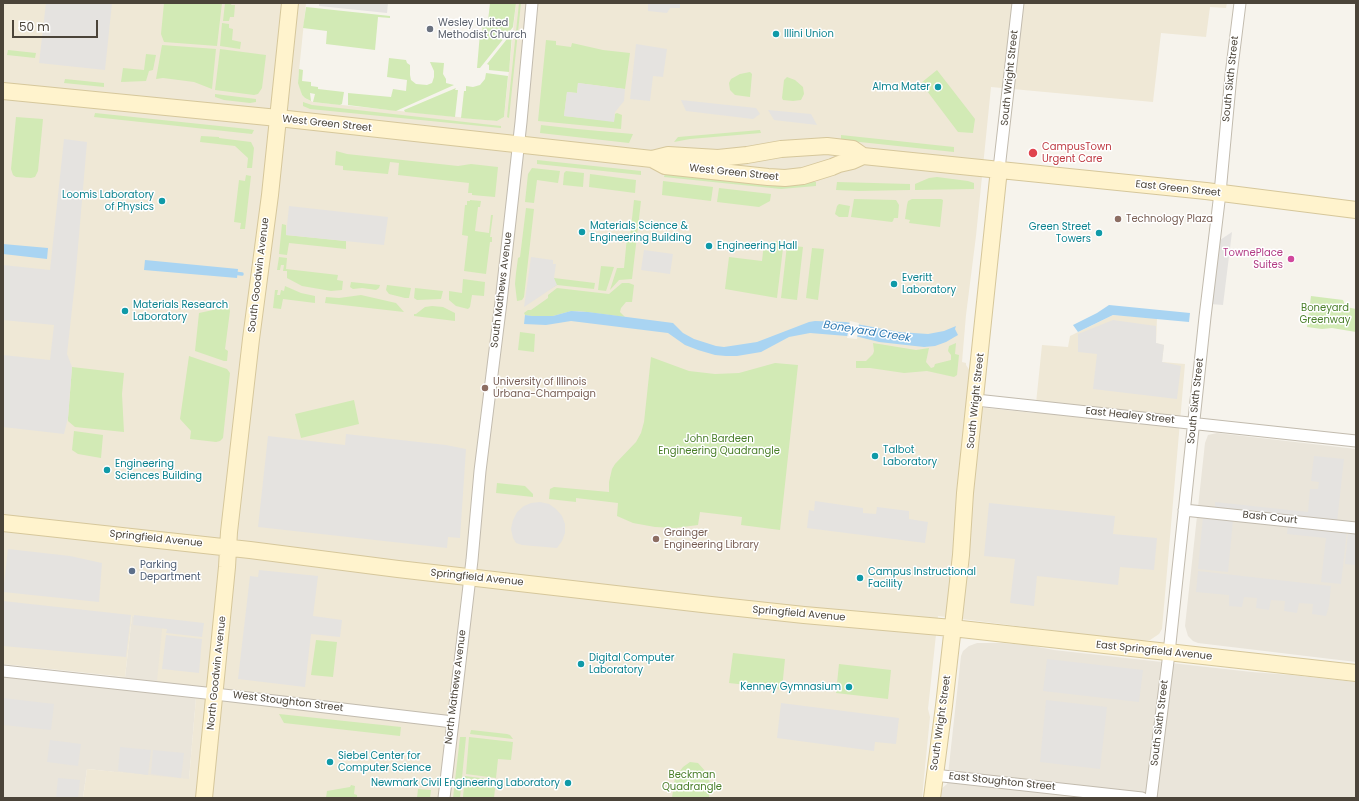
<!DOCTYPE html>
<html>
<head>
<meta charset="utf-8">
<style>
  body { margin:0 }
  #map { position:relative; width:1359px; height:801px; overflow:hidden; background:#f6f3ec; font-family:Poppins,sans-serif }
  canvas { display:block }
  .frame { position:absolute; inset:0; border:4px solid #4b4439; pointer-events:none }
  .scale { position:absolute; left:12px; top:20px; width:86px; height:18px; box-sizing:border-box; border:2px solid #4b4439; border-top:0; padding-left:5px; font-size:12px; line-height:14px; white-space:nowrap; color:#4b4439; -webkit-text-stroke:3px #fff; paint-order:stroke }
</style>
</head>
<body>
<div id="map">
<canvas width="1359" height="801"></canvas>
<div class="frame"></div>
<div class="scale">50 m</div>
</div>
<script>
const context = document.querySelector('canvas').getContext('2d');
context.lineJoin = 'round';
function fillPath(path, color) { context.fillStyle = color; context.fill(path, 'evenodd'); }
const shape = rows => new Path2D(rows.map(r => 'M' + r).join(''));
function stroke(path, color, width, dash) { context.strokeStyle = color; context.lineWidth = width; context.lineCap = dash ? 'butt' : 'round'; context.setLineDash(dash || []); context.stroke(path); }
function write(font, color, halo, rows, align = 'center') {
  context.font = font + ' Poppins,sans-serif'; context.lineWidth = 3; context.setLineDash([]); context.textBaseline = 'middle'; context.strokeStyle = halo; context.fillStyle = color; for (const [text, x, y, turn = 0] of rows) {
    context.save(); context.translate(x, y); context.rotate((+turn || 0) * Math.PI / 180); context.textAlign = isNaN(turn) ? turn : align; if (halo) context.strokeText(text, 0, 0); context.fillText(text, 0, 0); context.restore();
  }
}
fillPath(shape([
  [1217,433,1356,449,1356,662,1198,643,1193,641,1188,636,1185,626,1205,443,1208,435],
  [132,616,163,620,197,686,189,780,87,769,83,798,3,798,3,669,125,677],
  [977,643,1002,643,1027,645,1054,650,1252,672,1291,675,1356,682,1356,798,938,798,940,790,947,784,961,656,963,651,969,646]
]), '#eae5da');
fillPath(shape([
  [3,3,306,3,298,80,302,95,305,98,313,102,497,121,504,117,516,3,1227,3,1226,8,1210,7,1206,37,1161,33,1153,102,991,87,976,236,966,315,962,362,966,363,966,365,970,371,966,406,1035,413,1042,345,1068,347,1070,336,1113,315,1157,318,1156,343,1164,345,1162,362,1185,364,1162,629,1159,634,1150,640,1135,641,938,616,928,709,930,717,922,798,83,798,87,769,189,779,197,686,157,681,163,620,132,616,125,677,3,664]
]), '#efe8d6');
fillPath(shape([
  [164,3,222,3,217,46,164,42,161,34],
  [225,3,232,3,231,5,235,5,234,17,230,17,229,21,223,21],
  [490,3,516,3,513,27,480,68,477,68,480,33,482,33,483,21,488,21],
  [519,3,521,3,509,118,507,117],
  [306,7,390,16,390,18,378,17,375,50,326,44,327,31,303,28],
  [222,23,229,24,229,28,233,29,232,40,241,42,240,49,220,46],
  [511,34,512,35,509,72,489,70,489,65,487,64],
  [546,40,556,41,556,45,571,47,572,43,603,50,630,53,625,89,578,83,577,93,567,92,564,116,614,121,615,114,617,113,622,115,621,129,538,121],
  [162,45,216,49,212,89,194,82,163,78,156,79],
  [220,49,266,55,262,88,258,94,254,95,215,90],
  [8,50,36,53,35,58,7,55],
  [146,54,156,55,153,70,149,71,146,81,121,82,123,68,144,70],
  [389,58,406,60,407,63,410,65,410,75,411,80,416,84,427,85,432,83,434,77,434,71,430,62,444,63,443,74,446,79,446,83,454,85,396,111,348,105,348,93,391,97,393,89,406,91,407,80,387,77],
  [299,69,303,70,302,81,311,82,311,86,318,87,318,89,344,92,342,104,340,105,313,102,315,94,310,93,311,101,305,98,302,95,298,83],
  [937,70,975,119,973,133,958,132,921,83],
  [750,72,752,74,750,97,735,95,730,90,729,83,731,79,740,74],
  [486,73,508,76,504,117,497,121,461,118,464,91,466,91,466,86,473,87,480,85,485,79],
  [787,77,795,80,803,87,804,94,801,100,793,101,783,100,782,98,784,80],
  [65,79,104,83,104,87,64,83],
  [456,88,455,90,458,90,455,117,405,112,404,110],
  [215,94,256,99,256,102,250,103,224,100,215,97],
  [303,102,312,105,501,126,501,128,310,109,303,106],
  [95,113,248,129,254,130,252,134,94,117],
  [16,117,43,119,38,171,35,177,31,178,16,177,13,175,11,169],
  [541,125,577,129,633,134,629,143,540,133],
  [760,130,761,133,690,139,674,142,678,137],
  [841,135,954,147,954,152,841,140],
  [201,136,219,137,219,138,251,142,254,148,252,168,247,168,248,158,235,146,200,142],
  [336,151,347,154,458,166,471,164,498,167,495,197,472,195,472,193,468,193,469,183,398,175,399,163,390,162,388,174,343,170,343,166,335,165],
  [537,160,641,171,641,175,537,164],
  [532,168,560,171,558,183,537,180,534,203,525,202,528,174],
  [566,171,584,173,583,187,563,185,564,173],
  [665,173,809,182,816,182,816,186,781,189,664,177],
  [590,174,636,180,635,193,589,187],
  [246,175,251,176,245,229,240,229,241,223,234,222,239,180,245,181],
  [937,177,968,181,974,183,974,189,915,190,915,184,929,178],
  [663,181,713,187,711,201,662,195],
  [837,182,910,184,910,190,859,191,836,190],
  [719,188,771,194,770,201,759,207,717,202],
  [854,199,896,200,899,205,898,218,894,218,893,221,892,222,851,217],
  [912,199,941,199,943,200,940,227,909,223,910,220,905,219,907,205,908,201],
  [470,200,481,201,480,207,478,207,475,231,489,233,491,215,493,215,490,237,492,237,492,242,490,242,486,274,464,271,468,236,462,235,465,205,467,205,467,201,470,201],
  [634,200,641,201,632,279,619,280,610,290,617,268,624,268,627,237,630,237],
  [839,204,850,206,848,217,839,217,835,214,837,206],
  [526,208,534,209,524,297,522,300,517,301,515,284,516,273,518,258,520,257],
  [282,224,286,225,286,235,346,241,346,249,289,243,287,255,279,254],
  [784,240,777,298,725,289,729,257,762,261,764,243],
  [787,245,803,247,797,300,781,298],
  [812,248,824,249,818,300,806,298],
  [279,257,287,258,286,269,338,275,337,280,343,281,342,290,331,291,302,286,287,278,287,271,283,271,284,265,281,265,280,270,277,270],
  [601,266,614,267,606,291,598,290],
  [550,277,554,278,595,283,594,289,557,285,548,290],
  [463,279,485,282,484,296,472,295,470,307,468,309,456,306,449,300,449,291,462,293],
  [351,282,380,285,379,288,376,290,362,288,353,289,350,287],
  [622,283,629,283,634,285,632,302,626,302,621,308,620,312,625,317,579,311,571,311,553,316,532,316,525,315,524,313,528,310,531,310,548,298,548,295,557,288,609,294],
  [387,285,411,288,409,298,405,298,389,294,386,290],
  [285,286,301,293,315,296,315,303,283,299,281,309,273,308,275,290,278,290,277,295,280,295,281,290,284,291],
  [415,288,443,291,441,299,417,300,414,298],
  [361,295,396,303,404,312,325,303,326,297,339,298],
  [1311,296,1343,300,1346,307,1356,309,1356,332,1332,328,1322,329,1307,327],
  [432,306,443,307,455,313,455,321,414,316,414,314,416,314,425,307],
  [227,307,229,307,230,311,225,349,228,351,227,361,224,361,195,351,199,313],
  [520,332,535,334,534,352,518,350],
  [873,343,916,350,929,348,926,362,931,368,934,367,935,364,951,360,951,355,948,351,949,346,956,343,955,354,959,355,957,375,954,377,927,371,904,373,870,368,856,368,856,361,866,361,873,354,874,351],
  [189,356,227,369,230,373,223,438,220,441,216,442,190,439,191,431,180,419],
  [651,357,689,371,715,374,739,373,775,363,798,365,780,530,741,525,742,517,700,512,698,525,675,528,655,527,633,523,617,516,618,503,576,498,576,502,549,499,550,489,554,487,609,492,609,482,612,469,615,464,636,442,641,433,644,422],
  [72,367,124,373,122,394,124,432,75,427,68,421,68,418],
  [354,400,359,424,301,438,295,414],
  [74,431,103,435,101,458,78,454,72,450],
  [497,483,525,486,533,494,533,497,496,493],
  [316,640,337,642,333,677,311,675],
  [733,653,785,659,782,689,729,683],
  [839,664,891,670,888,699,836,693],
  [279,714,401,727,400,736,284,723],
  [471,730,507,734,510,735,513,739,470,734],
  [460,737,466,737,460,798,453,798],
  [469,737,513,742,511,760,498,759,496,778,466,774],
  [690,762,698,763,706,772,710,783,709,798,672,798,674,782,677,775,683,767],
  [465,776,496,780,494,798,463,797],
  [351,785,355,786,354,794,357,795,357,798,326,798,327,791,350,787],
  [418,789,431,790,430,798,417,798]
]), '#d2eab5');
fillPath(shape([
  [46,3,112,3,105,70,39,63],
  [319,3,388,3,387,13,319,6],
  [648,3,680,3,680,8,670,8,667,13,648,11],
  [636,44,667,49,663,77,653,76,650,101,630,99],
  [578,83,625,89,624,101,615,112,614,122,564,116,567,92,577,93],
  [681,100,756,108,760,114,753,119,686,111],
  [768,110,811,114,817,125,774,120],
  [64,139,87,142,75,282,67,354,72,367,68,418,64,434,3,427,3,355,50,360,54,325,3,320,3,265,50,270],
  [289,206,388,217,384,245,286,235],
  [1232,232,1223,305,1210,304,1217,242],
  [644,250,673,254,670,274,641,270],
  [531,257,553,260,553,264,556,264,554,278,557,285,524,307],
  [1113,320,1156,326,1156,343,1164,345,1162,362,1181,366,1177,399,1093,389,1097,354,1078,352,1078,334],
  [346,434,446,445,466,449,460,538,448,537,447,548,258,527,268,436,345,445],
  [1314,456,1344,459,1337,522,1215,509,1215,502,1308,512,1310,489,1318,489,1319,482,1311,481],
  [815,501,863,508,863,513,876,514,877,507,909,511,909,519,928,522,925,543,807,528,809,510,814,511],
  [540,502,549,504,556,509,562,516,565,524,565,533,562,541,557,548,522,545,516,543,513,538,511,529,513,520,517,512,524,506,531,503],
  [989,503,1115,516,1113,534,1157,538,1154,570,1120,567,1118,585,1037,576,1034,606,1010,603,1015,559,984,556],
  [1203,517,1233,520,1228,572,1198,569],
  [1288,525,1347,531,1341,584,1321,582,1326,538,1287,534],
  [1348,532,1356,533,1356,565,1345,564],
  [8,549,70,556,102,563,99,602,3,592],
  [259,570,318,576,313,616,342,620,340,637,311,634,305,687,238,679,250,576,258,577],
  [1198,571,1331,586,1329,606,1326,616,1312,614,1313,604,1299,603,1297,613,1284,611,1285,601,1271,600,1269,610,1256,608,1257,598,1244,597,1242,607,1229,606,1229,595,1196,592],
  [3,601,131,615,126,657,3,646],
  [134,615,204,623,202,637,166,633,167,629,133,625],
  [166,635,202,639,199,673,162,669],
  [1047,659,1143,670,1139,702,1043,691],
  [3,698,54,704,51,730,3,725],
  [1046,700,1107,707,1100,769,1040,762],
  [781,703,899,718,896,744,875,742,874,751,777,738],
  [50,740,81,744,78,766,47,762],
  [120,747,151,750,148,775,118,771],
  [153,750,184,753,181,778,151,774],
  [58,778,80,780,78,798,56,798]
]), '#e5e3e0');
fillPath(shape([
  [3,244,48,248,47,259,3,254],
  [145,260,238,269,237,278,144,270],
  [1109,305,1190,313,1189,322,1113,315,1078,332,1073,325,1097,313],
  [571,311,588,312,673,323,683,333,694,339,716,346,724,347,757,342,809,322,815,321,846,322,899,332,928,334,944,331,956,326,955,329,958,335,946,342,935,346,924,347,879,342,859,337,810,333,789,337,761,352,737,356,726,356,715,355,698,350,685,345,668,333,571,321,546,325,524,324,525,315,532,316,553,316]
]), '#a9d4f2');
fillPath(shape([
  [850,321,859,323,857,339,847,338]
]), '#f6f3ec');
stroke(shape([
  [233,273,242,274]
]), '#a9d4f2', 3.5);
const street = shape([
  [999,169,1018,3],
  [976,400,1356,441],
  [1184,510,1356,528],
  [3,671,215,694,453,722],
  [934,775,1142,798],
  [444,798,472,560,480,471,501,302,521,122,532,3],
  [1151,798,1169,653,1205,317,1220,193,1231,75,1240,3]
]);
const secondary = shape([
  [3,91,278,118,652,159,668,155,718,158,747,155,781,149,827,146,853,149,863,156,1206,191,1356,210],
  [652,159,665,166,768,177,785,178,803,176,832,167,839,164,852,161,863,156],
  [3,523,250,550,398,569,711,605,804,615,952,628,1356,673],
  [204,798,227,567,229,532,251,339,270,195,290,3],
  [932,798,944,706,961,555,965,493,999,169]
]);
stroke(street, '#c2bbae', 13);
stroke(secondary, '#d6c79b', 18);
stroke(street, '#fff', 11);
stroke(secondary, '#fff3cd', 16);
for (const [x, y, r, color] of [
  [430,29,4,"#6b7280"],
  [776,34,4,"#0f9aa8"],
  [938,87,4,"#0f9aa8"],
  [1033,153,5,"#e0444e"],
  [162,201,4,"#0f9aa8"],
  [1118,219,4,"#8d6e63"],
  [582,232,4,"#0f9aa8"],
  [1099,233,4,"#0f9aa8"],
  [709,246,4,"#0f9aa8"],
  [1291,259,4,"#d1479c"],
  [894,284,4,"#0f9aa8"],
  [125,311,4,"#0f9aa8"],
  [485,388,4,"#8d6e63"],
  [875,456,4,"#0f9aa8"],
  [107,470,4,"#0f9aa8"],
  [656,539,4,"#8d6e63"],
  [132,571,4,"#5c6f8a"],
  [860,578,4,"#0f9aa8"],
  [581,664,4,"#0f9aa8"],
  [849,687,4,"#0f9aa8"],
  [330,762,4,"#0f9aa8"],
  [568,783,4,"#0f9aa8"]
]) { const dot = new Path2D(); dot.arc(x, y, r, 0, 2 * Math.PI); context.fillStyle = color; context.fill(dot); stroke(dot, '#fff', 1.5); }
write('10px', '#5b616d', '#fff', [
  ["Wesley United",438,23],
  ["Methodist Church",438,35]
], 'left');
write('10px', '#0d838f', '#fff', [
  ["Illini Union",784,34],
  ["Alma Mater",930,87,"right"],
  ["Loomis Laboratory",154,195,"right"],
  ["of Physics",154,207,"right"],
  ["Materials Science &",590,226],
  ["Engineering Building",590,238],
  ["Green Street",1091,227,"right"],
  ["Towers",1091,239,"right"],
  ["Engineering Hall",717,246],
  ["Everitt",902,278],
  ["Laboratory",902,290],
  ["Materials Research",133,305],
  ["Laboratory",133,317],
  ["Talbot",883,450],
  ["Laboratory",883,462],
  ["Engineering",115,464],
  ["Sciences Building",115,476],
  ["Campus Instructional",868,572],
  ["Facility",868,584],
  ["Digital Computer",589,658],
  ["Laboratory",589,670],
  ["Kenney Gymnasium",841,687,"right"],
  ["Siebel Center for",338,756],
  ["Computer Science",338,768],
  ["Newmark Civil Engineering Laboratory",560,783,"right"]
], 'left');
write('10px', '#4b4439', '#fff', [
  ["South Wright Street",1010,78,-84],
  ["South Sixth Street",1231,79,-84],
  ["West Green Street",327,124,6],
  ["West Green Street",734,173,6],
  ["East Green Street",1178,189,6],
  ["South Goodwin Avenue",259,275,-83],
  ["South Mathews Avenue",502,290,-83],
  ["South Wright Street",976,401,-84],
  ["South Sixth Street",1196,401,-84],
  ["East Healey Street",1130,416,6],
  ["Bash Court",1270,518,6],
  ["Springfield Avenue",156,539,6],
  ["Springfield Avenue",477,578,6],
  ["Springfield Avenue",799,614,5],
  ["East Springfield Avenue",1154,651,6],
  ["North Goodwin Avenue",217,673,-84],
  ["North Mathews Avenue",456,687,-83],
  ["West Stoughton Street",288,702,7],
  ["South Wright Street",941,723,-82],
  ["South Sixth Street",1160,723,-83],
  ["East Stoughton Street",1002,782,6]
]);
write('10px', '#be3a42', '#fff', [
  ["CampusTown",1042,147],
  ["Urgent Care",1042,159]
], 'left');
write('10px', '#785e54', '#fff', [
  ["Technology Plaza",1126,219],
  ["University of Illinois",493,382],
  ["Urbana-Champaign",493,394],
  ["Grainger",664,533],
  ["Engineering Library",664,545]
], 'left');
write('10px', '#b23c85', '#fff', [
  ["TownePlace",1283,253],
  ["Suites",1283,265]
], 'right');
write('10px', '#4a7f2a', '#fff', [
  ["Boneyard",1325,308],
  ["Greenway",1325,320],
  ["John Bardeen",719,439],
  ["Engineering Quadrangle",719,451],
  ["Beckman",692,775],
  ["Quadrangle",692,787]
]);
write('10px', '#4e5e75', '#fff', [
  ["Parking",140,565],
  ["Department",140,577]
], 'left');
write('italic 11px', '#2e7ab2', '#fff', [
  ["Boneyard Creek",867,332,9]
]);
</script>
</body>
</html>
